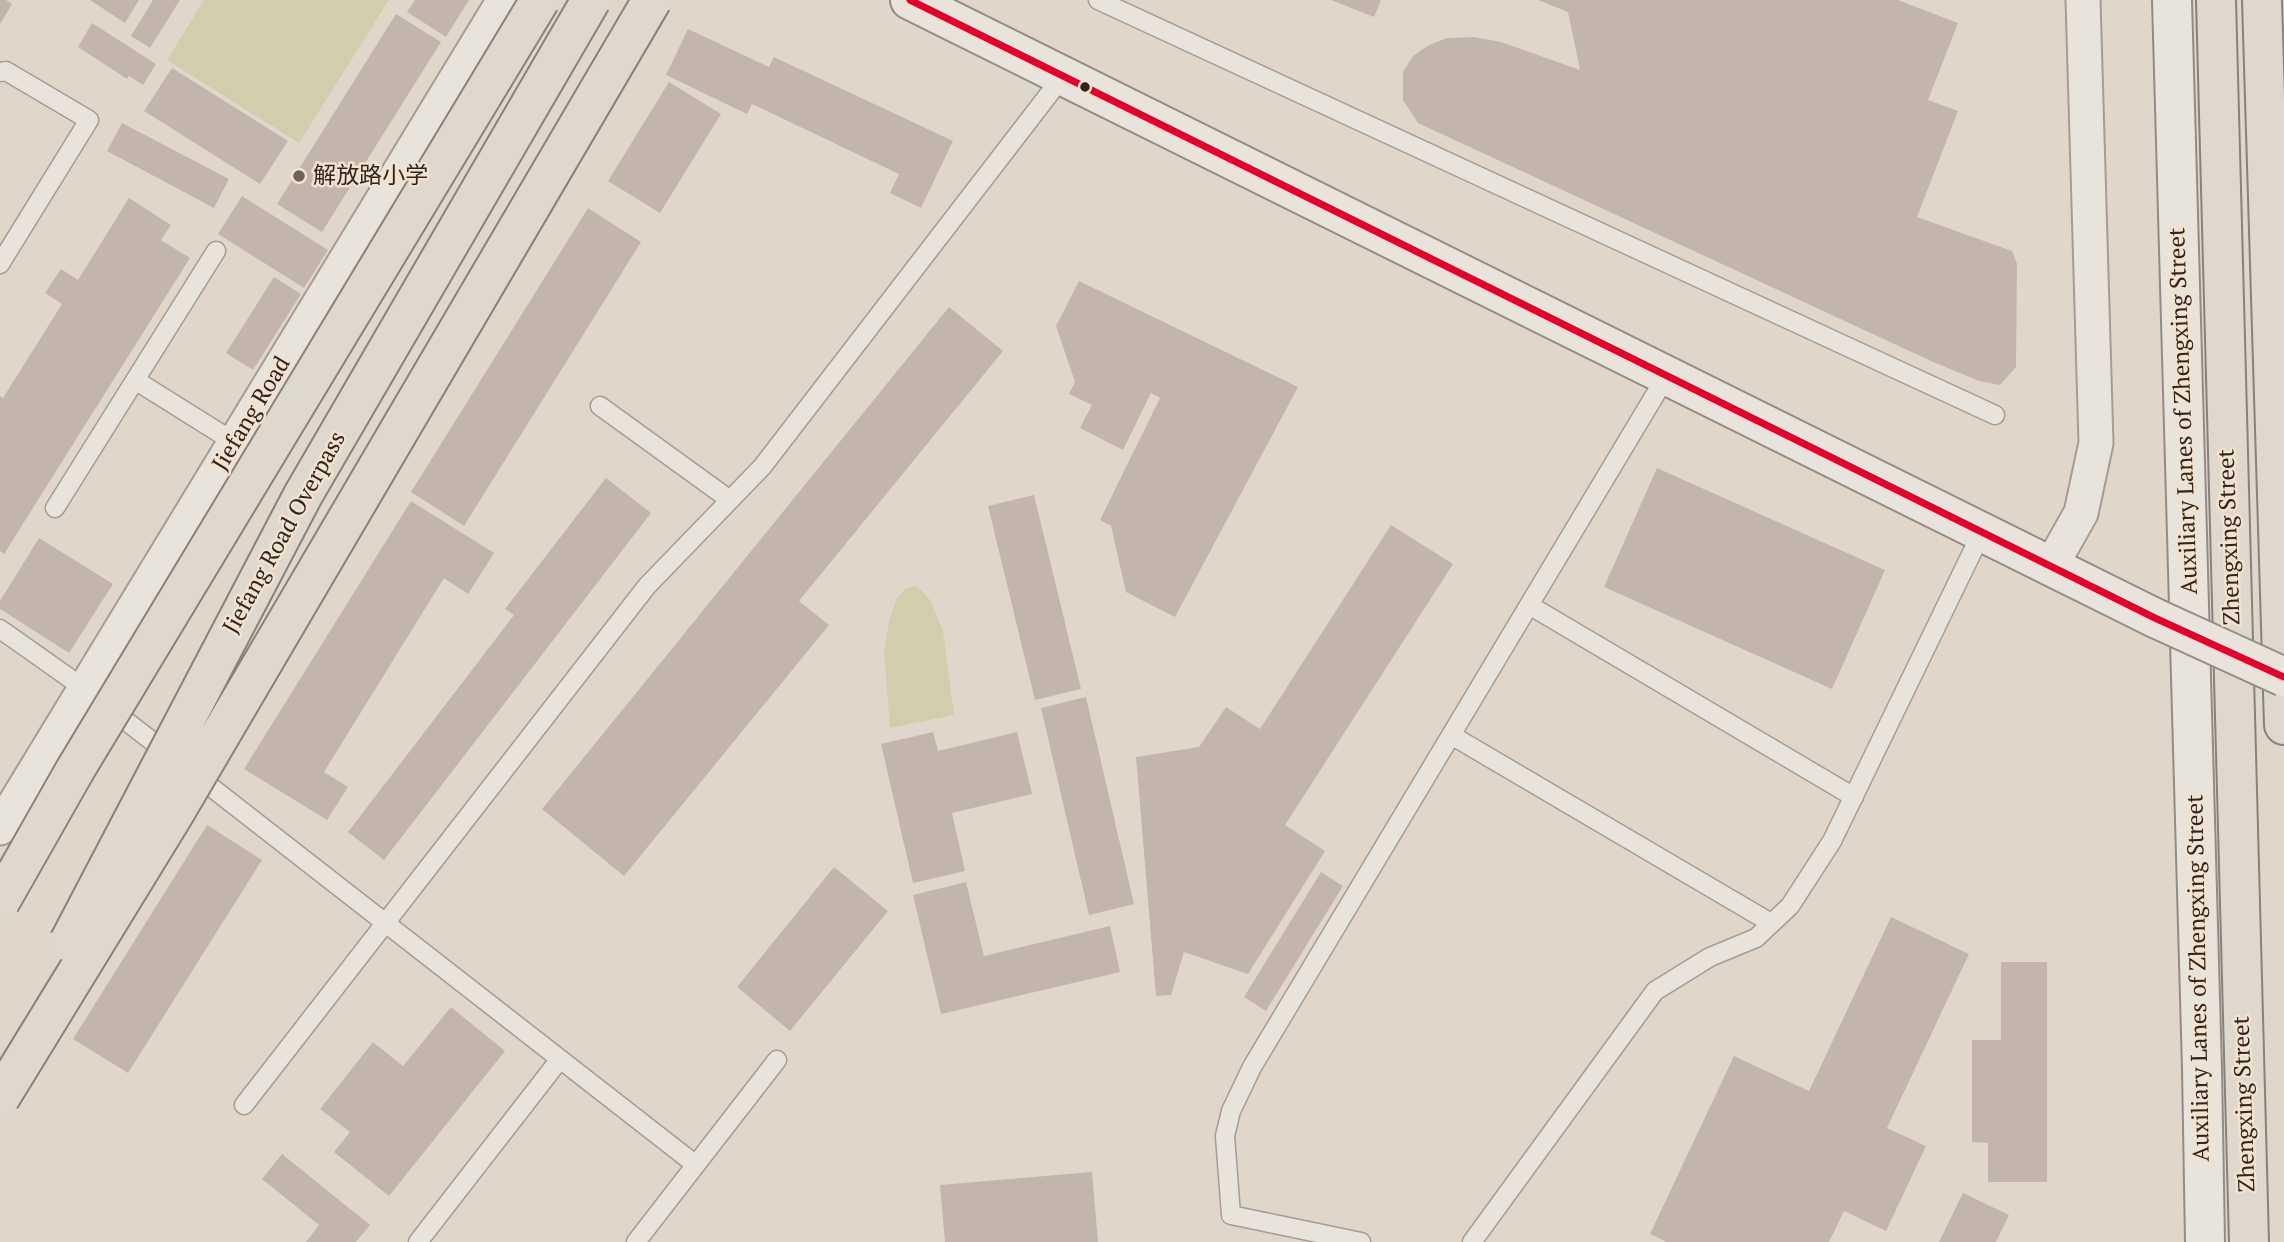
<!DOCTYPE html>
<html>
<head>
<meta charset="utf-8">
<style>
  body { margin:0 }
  canvas { display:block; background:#e0d7ca }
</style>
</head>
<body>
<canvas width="2284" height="1242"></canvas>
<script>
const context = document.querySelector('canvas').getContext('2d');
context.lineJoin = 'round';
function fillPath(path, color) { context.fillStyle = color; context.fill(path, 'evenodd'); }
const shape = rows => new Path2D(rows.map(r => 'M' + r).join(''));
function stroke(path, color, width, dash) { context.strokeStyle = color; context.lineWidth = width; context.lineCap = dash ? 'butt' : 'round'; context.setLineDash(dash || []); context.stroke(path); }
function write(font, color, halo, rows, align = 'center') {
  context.font = font + ' "PT Serif","Noto Sans SC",serif'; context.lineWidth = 5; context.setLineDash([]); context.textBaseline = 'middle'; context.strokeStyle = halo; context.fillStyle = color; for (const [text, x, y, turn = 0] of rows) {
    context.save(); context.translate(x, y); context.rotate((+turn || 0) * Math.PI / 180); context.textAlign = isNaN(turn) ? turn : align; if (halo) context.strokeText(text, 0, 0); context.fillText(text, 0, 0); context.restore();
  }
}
fillPath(shape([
  [204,0,389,0,299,143,167,60],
  [917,586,930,600,943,631,954,715,890,728,884,653,889,620,897,598,906,588]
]), '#d1cdad');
fillPath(shape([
  [0,0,6,0,12,4,0,24],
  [90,0,139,0,125,23],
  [153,0,180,0,150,48,131,36],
  [415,0,469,0,446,37,407,12],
  [1331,0,1381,0,1374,17],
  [1538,0,1898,0,1958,23,1928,100,1958,111,1917,217,2012,251,2017,264,2016,367,2000,385,1979,381,1931,361,1418,123,1403,100,1403,72,1413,56,1429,45,1447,38,1474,37,1501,42,1580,70,1568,12],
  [396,14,441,42,322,232,277,204],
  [92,23,156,64,143,85,129,76,127,79,78,47],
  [688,29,769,67,774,57,953,141,921,208,890,193,899,174,752,104,747,114,666,75],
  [172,68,288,141,260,184,144,111],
  [669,82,721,114,660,213,608,181],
  [122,123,229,179,214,208,107,151],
  [242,196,328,250,304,288,218,234],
  [129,198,171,225,161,240,190,258,4,554,0,551,0,396,3,398,62,304,45,293,61,269,78,280],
  [588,208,641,242,464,526,411,492],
  [274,277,301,294,253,370,226,353],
  [1079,281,1298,387,1175,617,1126,592,1111,526,1100,520,1160,398,1151,393,1123,450,1080,428,1092,405,1069,394,1075,382,1056,326],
  [949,307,1003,351,799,601,829,625,624,876,542,809],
  [1657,468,1885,570,1832,689,1604,587],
  [606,478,651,513,384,860,348,832,514,615,505,609],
  [1034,495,1081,689,1035,700,988,506],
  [411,501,494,553,468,594,444,578,324,772,348,787,327,820,244,769],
  [1391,525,1453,564,1285,825,1325,851,1248,974,1184,952,1171,995,1156,996,1136,757,1199,747,1226,707,1260,729],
  [39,538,113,584,69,653,0,609,0,601],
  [1086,697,1134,904,1089,915,1041,708],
  [933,732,938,751,1017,732,1032,794,952,813,965,871,913,883,881,744],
  [207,825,262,860,128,1073,73,1039],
  [834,867,888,911,790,1031,737,987],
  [1321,872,1343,886,1266,1011,1244,997],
  [966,882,984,956,1110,926,1120,972,941,1014,913,895],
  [1891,917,1969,954,1887,1128,1926,1146,1886,1231,1844,1211,1829,1242,1667,1242,1650,1234,1734,1056,1809,1091],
  [2001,962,2047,962,2047,1182,1988,1182,1988,1143,1972,1142,1972,1040,2001,1040],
  [451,1007,505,1051,389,1196,334,1152,350,1132,320,1109,373,1042,403,1066],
  [282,1154,370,1225,356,1242,306,1242,319,1225,262,1179],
  [1092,1172,1098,1242,945,1242,940,1185],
  [1963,1193,2009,1215,1996,1242,1939,1242]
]), '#c3b5ab');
const lane = shape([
  [1098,0,1995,415],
  [0,72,6,71,89,120,0,264],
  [135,380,234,442],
  [600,406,730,500],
  [55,508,216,251],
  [1529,605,1854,797],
  [0,629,85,689,171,756],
  [1451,735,1771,923],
  [193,773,696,1165],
  [244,1105,647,586,762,467,1063,76],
  [418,1242,560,1059],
  [636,1242,777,1060],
  [1361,1242,1231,1215,1225,1136,1231,1111,1252,1067,1667,375],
  [1472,1242,1655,991,1710,957,1756,938,1790,906,1832,841,1982,532]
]);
const street = shape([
  [2051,566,2081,513,2096,443,2083,0],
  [0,828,504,0]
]);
const secondary = shape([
  [910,0,2155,618],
  [2172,0,2202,1069,2205,1242]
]);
const primary = shape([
  [2216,0,2249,1242],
  [2262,0,2284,725]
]);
stroke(lane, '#a59c93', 21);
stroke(street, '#a59c93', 37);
stroke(secondary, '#948c84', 42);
stroke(primary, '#8a827a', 42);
stroke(lane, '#e8e3db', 18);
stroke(street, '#e8e3db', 33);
stroke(secondary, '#e8e3db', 38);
stroke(primary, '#dfd8cd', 38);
const secondaryBridge = shape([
  [2155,618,2284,677]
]);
const primaryBridge = shape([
  [0,902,75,770,540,0],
  [69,942,303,495,591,0],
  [0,1098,174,814,652,0]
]);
stroke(secondaryBridge, '#948c84', 42, []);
stroke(primaryBridge, '#8a827a', 42, []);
stroke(secondaryBridge, '#e8e3db', 38);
stroke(primaryBridge, '#dfd8cd', 38);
stroke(shape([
  [910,0,2155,618,2284,677]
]), '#e4002b', 7);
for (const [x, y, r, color] of [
  [1085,87,6,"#31241d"],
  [299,176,7,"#6e635a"]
]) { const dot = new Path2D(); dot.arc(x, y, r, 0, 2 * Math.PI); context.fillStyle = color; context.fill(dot); stroke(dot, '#f1e3cf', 2.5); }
write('23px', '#31241d', '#f1e3cf', [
  ["解放路小学",313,176]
], 'left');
write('23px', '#31241d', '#f1e3cf', [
  ["Auxiliary Lanes of Zhengxing Street",2184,411,-92],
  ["Jiefang Road",252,414,-59],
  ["Jiefang Road Overpass",285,533,-61],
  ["Zhengxing Street",2230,537,-92],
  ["Auxiliary Lanes of Zhengxing Street",2199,978,-91],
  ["Zhengxing Street",2245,1104,-92]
]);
</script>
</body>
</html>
